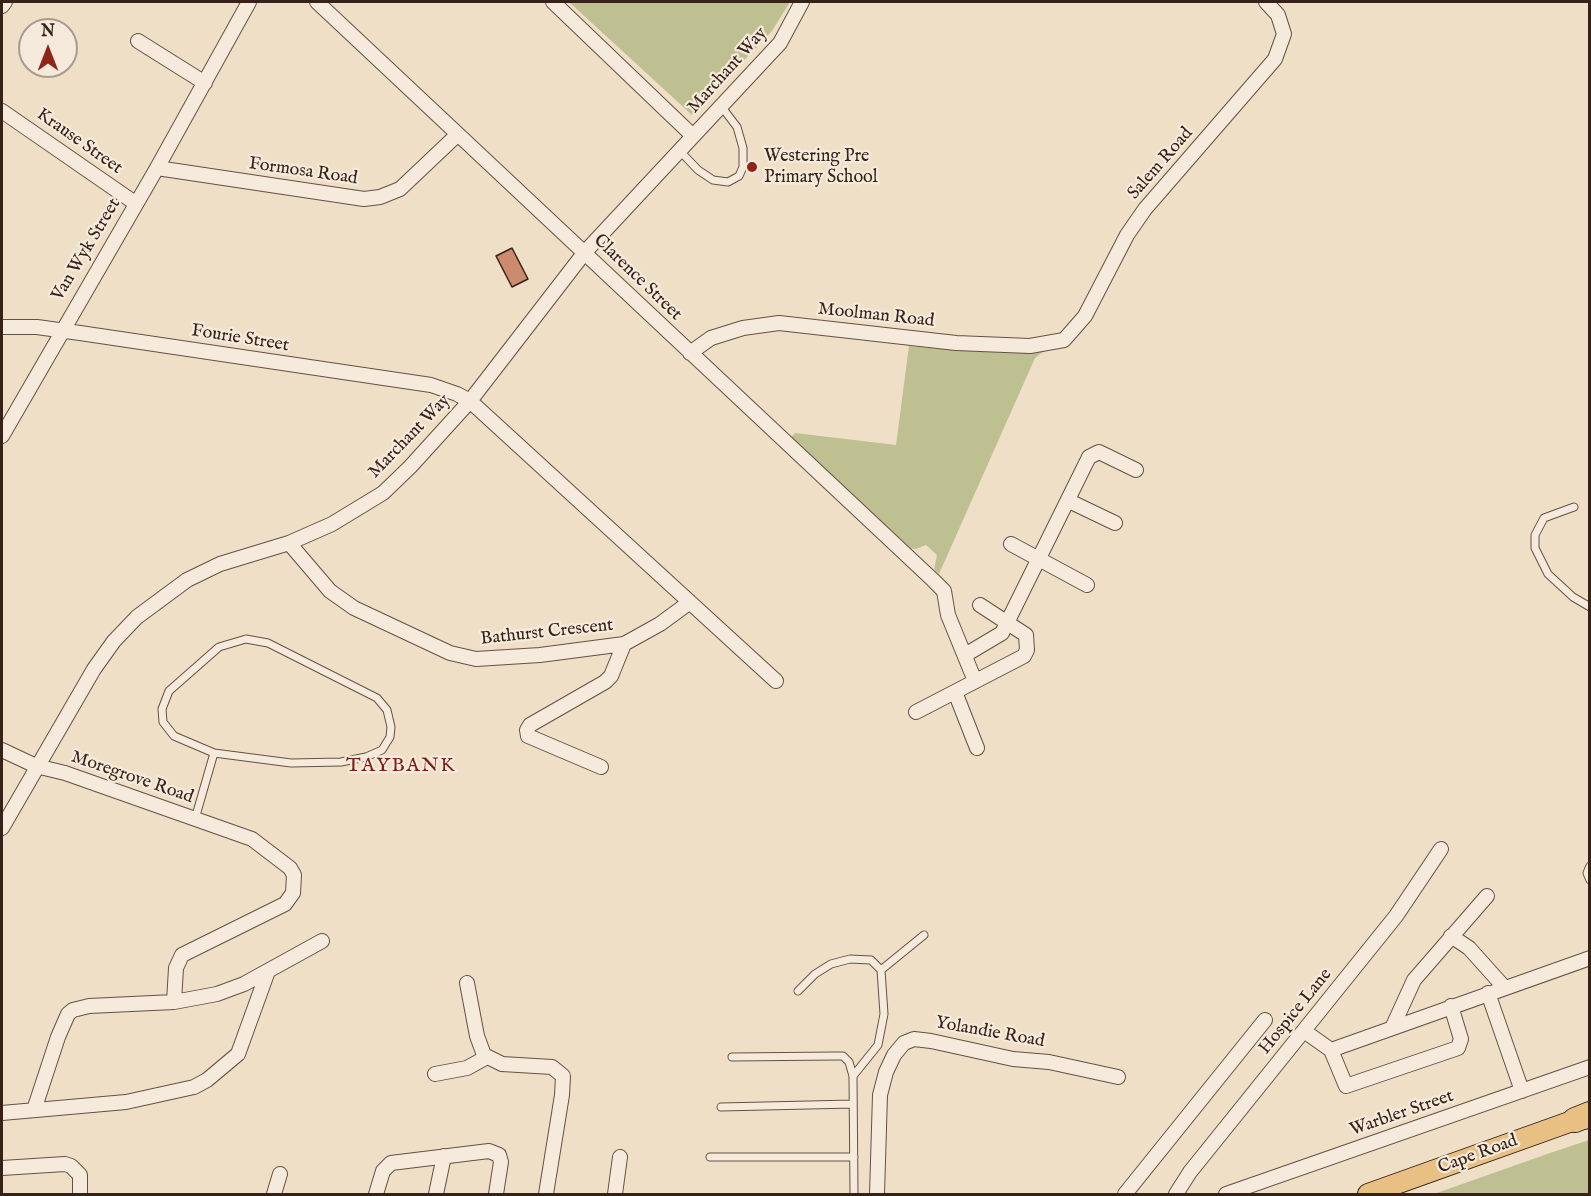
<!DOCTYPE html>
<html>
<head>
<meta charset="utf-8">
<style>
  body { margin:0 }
  #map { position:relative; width:1591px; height:1196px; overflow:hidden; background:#f0dfc7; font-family:"IM FELL English",serif }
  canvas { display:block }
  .frame { position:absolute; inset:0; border:3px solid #362218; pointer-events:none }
  .north { position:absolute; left:18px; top:18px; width:60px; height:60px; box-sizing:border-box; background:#f5eadb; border:2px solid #a99a8d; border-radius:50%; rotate:0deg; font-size:16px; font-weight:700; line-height:24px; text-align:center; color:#362218 }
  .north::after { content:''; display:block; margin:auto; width:21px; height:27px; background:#8f2418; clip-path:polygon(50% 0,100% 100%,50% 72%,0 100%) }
</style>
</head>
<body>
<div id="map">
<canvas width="1591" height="1196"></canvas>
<div class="frame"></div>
<div class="north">N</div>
</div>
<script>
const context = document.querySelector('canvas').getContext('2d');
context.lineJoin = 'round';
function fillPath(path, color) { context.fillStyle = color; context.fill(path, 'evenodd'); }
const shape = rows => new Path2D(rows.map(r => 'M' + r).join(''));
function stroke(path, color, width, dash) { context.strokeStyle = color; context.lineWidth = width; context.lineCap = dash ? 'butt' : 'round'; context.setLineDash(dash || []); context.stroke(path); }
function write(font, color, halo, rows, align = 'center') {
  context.font = font + ' "IM FELL English",serif'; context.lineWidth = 4.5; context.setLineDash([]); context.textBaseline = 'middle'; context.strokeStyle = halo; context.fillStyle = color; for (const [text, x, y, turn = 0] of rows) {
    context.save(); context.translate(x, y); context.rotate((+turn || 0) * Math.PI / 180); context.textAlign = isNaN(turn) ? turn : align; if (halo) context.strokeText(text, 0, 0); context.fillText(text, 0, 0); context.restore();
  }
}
fillPath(shape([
  [569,2,790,2,772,31,692,115],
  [909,346,964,351,1043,352,1035,358,939,574,934,570,937,555,926,545,916,549,907,548,790,438,795,433,896,445],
  [1589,1140,1589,1194,1434,1194,1550,1153]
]), '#bec092');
const building = shape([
  [512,248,528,279,512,287,496,256,512,248]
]);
fillPath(building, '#cd8b6e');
stroke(building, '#362218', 1.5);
const lane = shape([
  [679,150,698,170,713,180,728,182,739,176,743,167,743,148,737,127,721,106],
  [1574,507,1544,518,1535,535,1535,548,1548,574,1573,597,1590,607],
  [246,639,268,643,377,698,387,710,391,727,390,737,382,750,366,757,341,762,291,763,214,753,174,736,163,722,162,709,169,691,219,647,246,639],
  [195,819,214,753],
  [1590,866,1587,873,1590,880],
  [881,970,924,935],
  [798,991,815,974,831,964,850,959,871,960,881,970,884,1014,878,1045,853,1076],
  [732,1057,837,1056,843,1056,849,1062,853,1076,854,1194],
  [721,1107,853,1104],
  [710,1157,854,1157]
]);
const street = shape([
  [317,2,933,580,944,591,948,615,975,681],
  [553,2,693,136],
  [2,6,5,2],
  [138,41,205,83],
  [2,111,135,203],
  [157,168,364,199,380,197,400,189,457,135],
  [2,327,37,327,80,333,431,385,457,394,470,401,776,681],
  [690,353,711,338,743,328,779,323,956,343,1030,346,1064,340,1085,316,1127,235,1145,209,1275,59,1284,34,1278,15,1266,2],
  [2,436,157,168,249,2],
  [1069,501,1115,523],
  [289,543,330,591,354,608,450,653,476,659,540,655,624,644,660,624,690,602],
  [1011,544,1087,585],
  [965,655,1002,633,1089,457,1099,452,1136,470],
  [955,692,977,748],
  [916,712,1024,656,1027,650,1026,635,980,605],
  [2,750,36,766,65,773,252,839,290,868,294,875,293,893,285,904,182,955,176,968,174,1002],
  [601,767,528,736,527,730,530,725,605,682,611,676,624,644],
  [2,828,94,669,114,641,137,617,187,580,220,564,289,543,332,524,383,493,410,467,470,401,585,252,780,43,802,2],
  [1451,936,1469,948,1504,987],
  [467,983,477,1036,484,1055,502,1064,552,1067,563,1076,562,1095,546,1194],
  [1488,993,1522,1091],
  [1393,1026,1414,980,1487,896],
  [1304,1031,1331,1050,1590,958],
  [1331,1050,1346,1086,1458,1048,1461,1039,1451,1006],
  [435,1074,467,1068,487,1057],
  [34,1110,58,1037,68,1014,73,1010,89,1006,174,1002,217,994,244,984,322,941],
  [2,1113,126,1102,194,1087,207,1080,238,1054,268,971],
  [2,1168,65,1164,71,1166,80,1175,80,1194],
  [274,1194,280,1174],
  [376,1194,383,1171,391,1163,489,1151,499,1155,501,1162,496,1194],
  [436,1194,444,1156],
  [615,1194,620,1157],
  [877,1194,880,1095,886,1072,894,1055,904,1043,914,1039,931,1041,1013,1059,1049,1062,1118,1077],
  [1125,1194,1265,1020],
  [1176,1194,1190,1172,1396,916,1441,849],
  [1226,1194,1590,1067]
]);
const primary = shape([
  [1368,1194,1575,1120,1589,1118]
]);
const highway = shape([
  [1575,1120,1590,1114]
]);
stroke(lane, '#645144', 9);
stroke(street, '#645144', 16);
stroke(primary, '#362218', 22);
stroke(highway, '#362218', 26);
stroke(lane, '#f5eadb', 7);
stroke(street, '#f5eadb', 14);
stroke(primary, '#e8c084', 20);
stroke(highway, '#e8c084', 24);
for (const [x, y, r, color] of [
  [752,167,6,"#8f2418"]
]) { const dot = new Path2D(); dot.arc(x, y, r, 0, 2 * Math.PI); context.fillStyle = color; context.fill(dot); stroke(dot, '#f5eadb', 2); }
write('18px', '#362218', '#f5eadb', [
  ["Marchant Way",728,71,-48],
  ["Krause Street",79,142,35],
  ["Salem Road",1161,164,-49],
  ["Formosa Road",303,172,8],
  ["Van Wyk Street",87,250,-59],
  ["Clarence Street",637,278,44],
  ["Moolman Road",876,316,6],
  ["Fourie Street",240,339,9],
  ["Marchant Way",410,437,-46],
  ["Bathurst Crescent",547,633,-6],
  ["Moregrove Road",132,778,19],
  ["Hospice Lane",1296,1012,-51],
  ["Yolandie Road",990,1033,10],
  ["Warbler Street",1402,1114,-19],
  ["Cape Road",1478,1155,-20]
]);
write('18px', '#362218', '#f5eadb', [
  ["Westering Pre",764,157],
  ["Primary School",764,178]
], 'left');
context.letterSpacing = '1.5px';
write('20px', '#7a1f14', '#f5eadb', [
  ["TAYBANK",401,767]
]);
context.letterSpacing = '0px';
</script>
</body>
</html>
